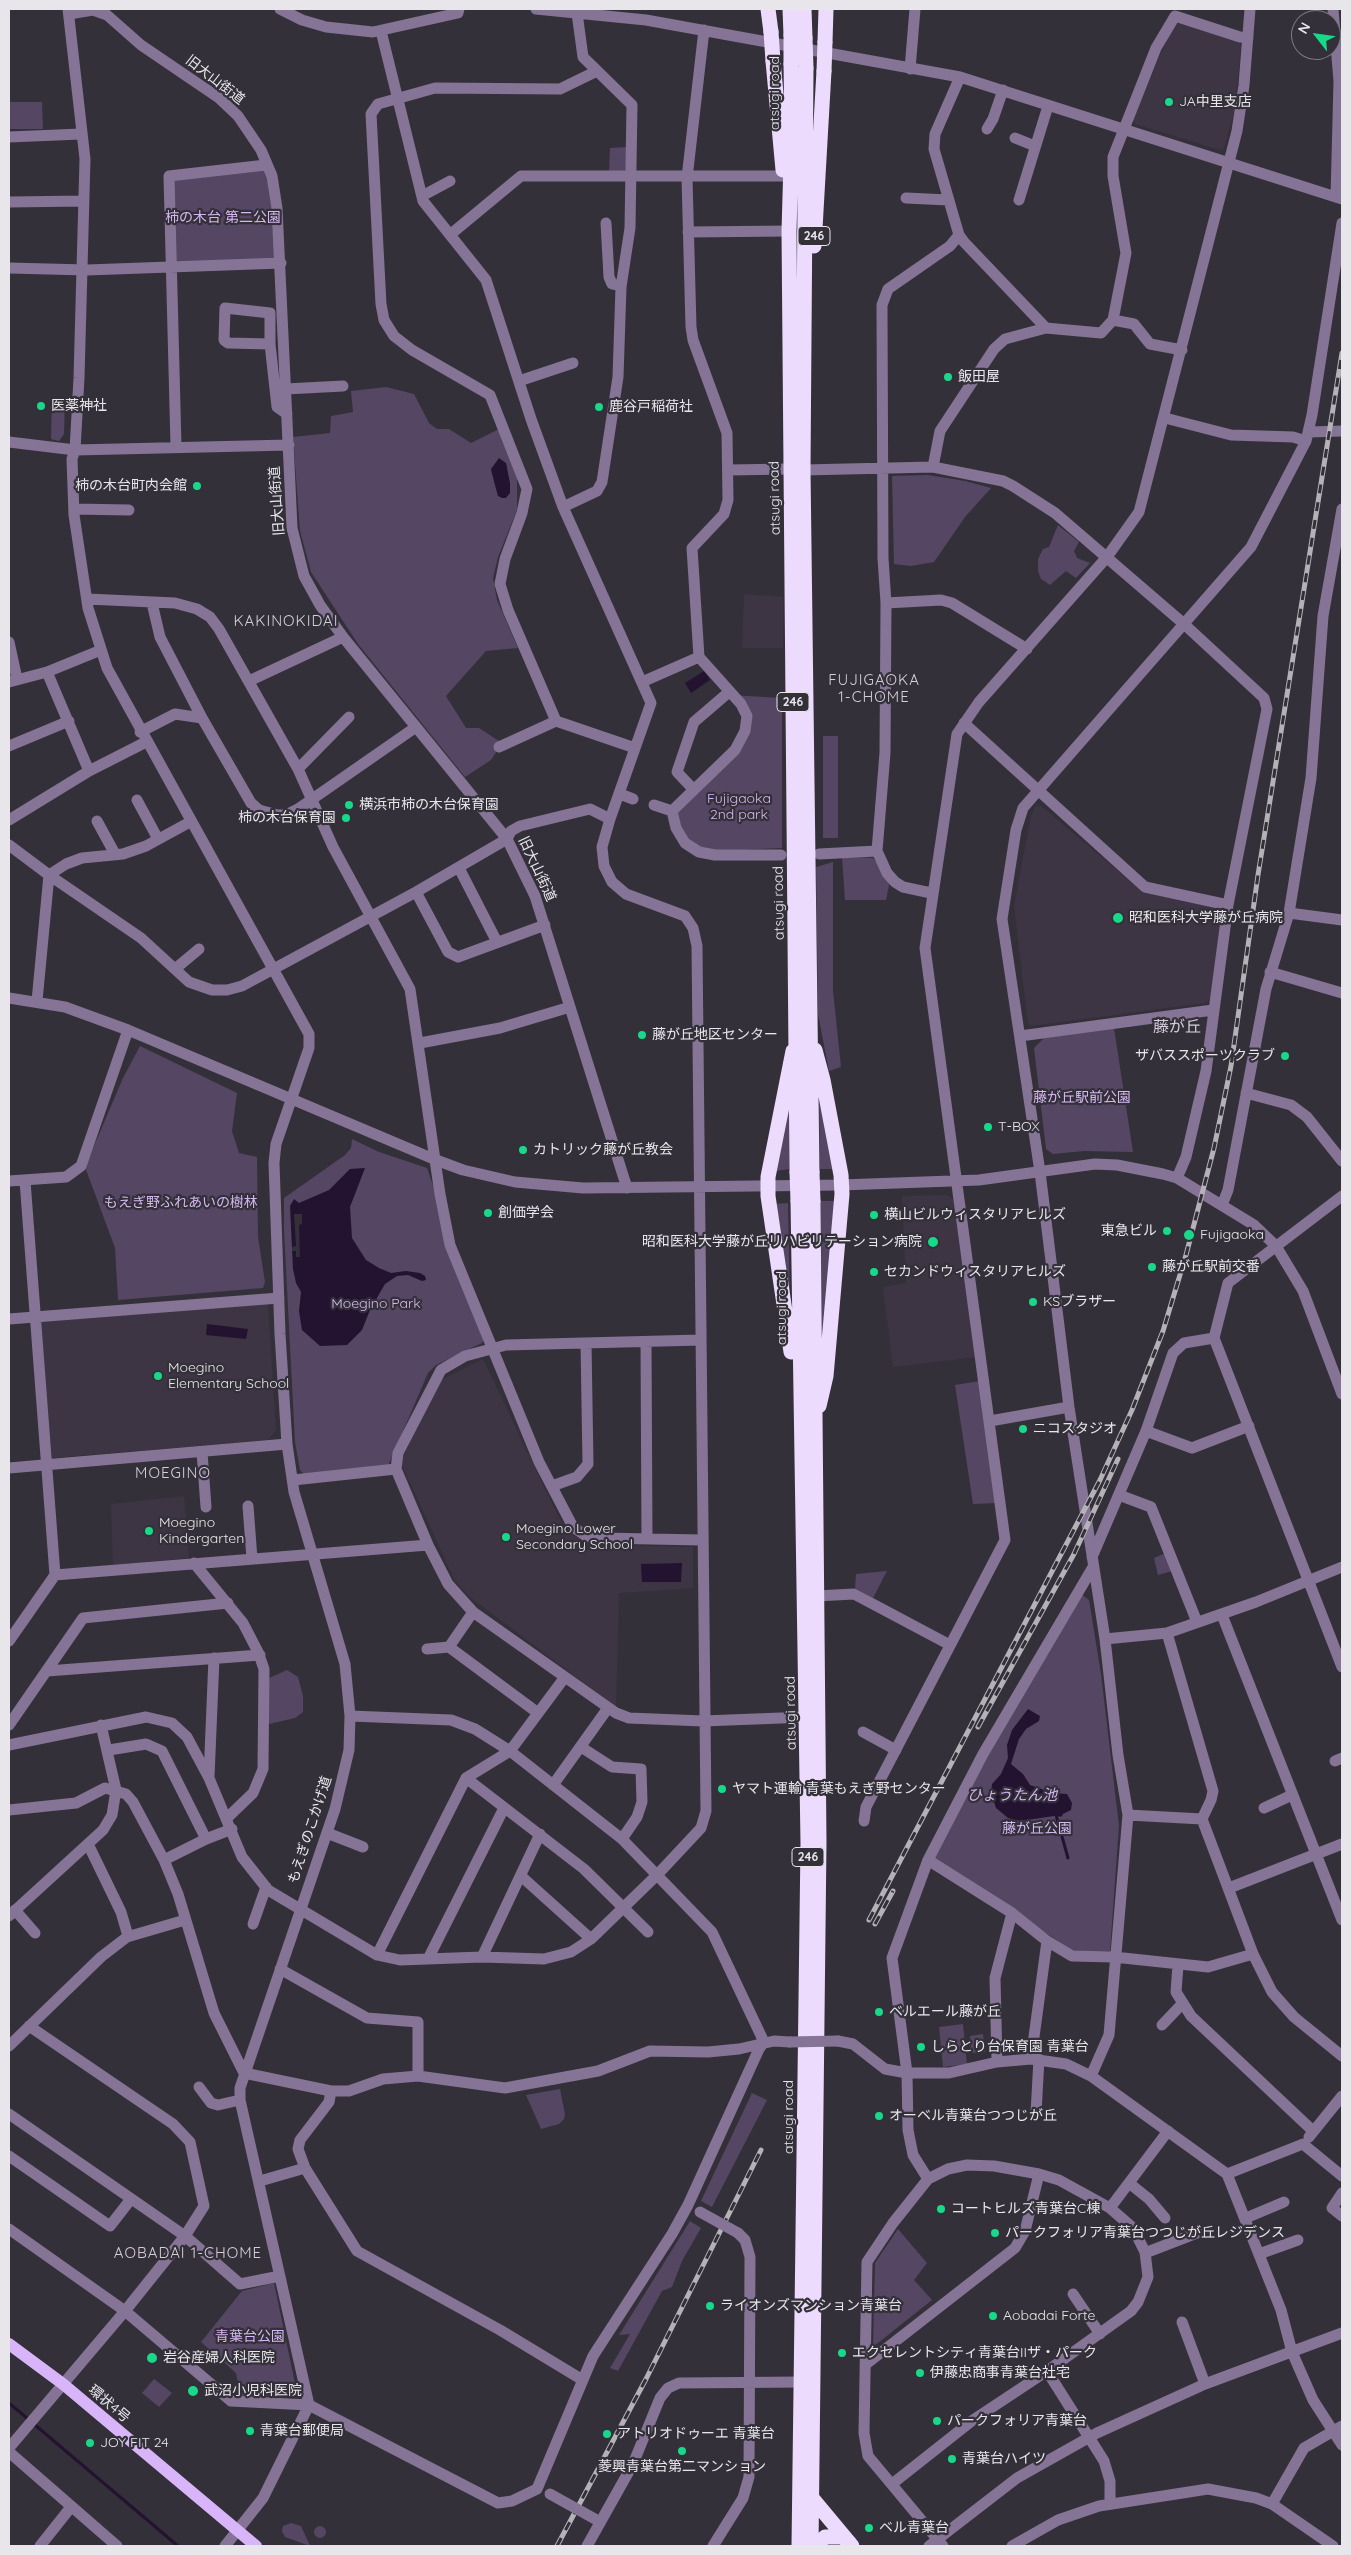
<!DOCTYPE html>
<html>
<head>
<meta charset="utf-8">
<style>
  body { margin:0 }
  #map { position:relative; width:1351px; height:2555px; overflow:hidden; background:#343039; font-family:Quicksand,sans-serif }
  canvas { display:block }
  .frame { position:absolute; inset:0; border:10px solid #e8e5eb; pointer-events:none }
  .north { position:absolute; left:1291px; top:10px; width:50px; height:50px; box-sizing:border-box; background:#343039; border:1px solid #7c7880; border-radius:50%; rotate:300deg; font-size:14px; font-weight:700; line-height:20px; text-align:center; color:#e8e5eb }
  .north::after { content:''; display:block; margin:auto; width:18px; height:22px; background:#18d989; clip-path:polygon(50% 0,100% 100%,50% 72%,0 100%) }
</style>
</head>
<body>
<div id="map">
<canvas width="1351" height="2555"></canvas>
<div class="frame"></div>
<div class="north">N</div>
</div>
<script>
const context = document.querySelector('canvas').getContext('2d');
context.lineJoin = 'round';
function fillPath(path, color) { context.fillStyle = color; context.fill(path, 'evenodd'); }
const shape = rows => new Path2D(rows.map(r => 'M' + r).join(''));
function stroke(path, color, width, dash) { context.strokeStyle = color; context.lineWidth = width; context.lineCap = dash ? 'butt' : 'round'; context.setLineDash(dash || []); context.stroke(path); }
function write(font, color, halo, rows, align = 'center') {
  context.font = font + ' Quicksand,"Noto Sans JP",sans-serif'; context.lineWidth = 4.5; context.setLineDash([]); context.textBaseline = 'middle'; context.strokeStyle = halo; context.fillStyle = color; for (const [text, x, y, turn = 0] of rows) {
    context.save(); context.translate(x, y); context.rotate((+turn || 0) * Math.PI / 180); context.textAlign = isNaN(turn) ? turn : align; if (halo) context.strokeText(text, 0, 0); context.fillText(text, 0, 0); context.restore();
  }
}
fillPath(shape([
  [1177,20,1239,42,1241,46,1235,109,1224,148,1220,150,1135,124,1133,119,1159,57],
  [744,594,783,597,783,648,742,648],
  [1041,806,1143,892,1217,908,1221,913,1211,999,1205,1003,1031,1026,1028,1023,1014,905,1031,816,1035,807],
  [948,1195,956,1202,976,1357,893,1367,883,1287,906,1283,902,1196],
  [268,1304,276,1430,268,1440,52,1458,39,1322],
  [483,1359,557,1514,569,1533,585,1542,604,1545,693,1547,693,1588,619,1593,616,1707,470,1597,455,1581,401,1463,417,1424,439,1381],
  [184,1496,189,1558,113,1565,111,1504]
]), '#3d3544');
fillPath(shape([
  [9,102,42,102,43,129,9,129],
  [627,147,628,166,624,172,609,173,610,148],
  [266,165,281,263,172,266,169,176],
  [386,387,414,394,429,423,437,429,449,429,471,443,499,429,517,472,517,510,498,557,493,578,497,600,518,648,486,651,446,696,466,728,479,728,502,743,491,760,465,777,358,644,311,572,300,531,293,437,330,433,331,416,353,412,351,391],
  [506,463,510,493,498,496,491,470],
  [52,398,65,399,64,434,59,441,51,439],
  [928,475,965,481,991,488,965,517,934,562,911,566,894,564,892,476],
  [1058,525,1079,542,1074,551,1077,558,1090,563,1076,578,1066,571,1050,585,1041,579,1038,571,1038,559,1043,549,1049,547],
  [731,695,782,698,782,848,715,851,700,848,688,838,679,825,676,812,735,750,747,716],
  [823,736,838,736,838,838,823,838],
  [842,857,873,858,890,880,886,900,845,900],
  [833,862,833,991,841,1067,829,1071,818,1014,816,867],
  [1114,1028,1133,1152,1084,1151,1053,1154,1046,1149,1034,1048,1044,1038],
  [140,1046,237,1093,232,1131,239,1153,257,1157,258,1237,265,1282,263,1288,118,1300,115,1248,85,1167,123,1078],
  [819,1088,833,1169,820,1169],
  [789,1091,789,1169,776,1171],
  [352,1139,379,1152,427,1168,485,1337,482,1343,436,1365,428,1373,388,1466,305,1475,300,1470,295,1442,284,1231,284,1198,345,1155,351,1148],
  [821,1201,838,1201,822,1354,821,1228],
  [788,1203,790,1310,774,1204],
  [980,1381,998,1503,973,1504,955,1385],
  [1166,1553,1172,1571,1158,1575,1154,1558],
  [887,1571,873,1598,855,1588,856,1574],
  [1081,1594,1089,1600,1101,1674,1119,1826,1110,1951,1073,1951,932,1858,984,1757],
  [287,1670,298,1677,303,1696,303,1712,295,1718,269,1724,269,1678],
  [963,2024,967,2064,943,2067,939,2027],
  [983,2034,985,2052,971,2053,970,2036],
  [560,2089,565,2114,564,2119,559,2124,541,2129,526,2095],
  [752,2093,767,2100,712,2207,701,2201],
  [690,2221,701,2228,682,2261,672,2287,662,2291,618,2371,610,2368,630,2334,619,2335],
  [898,2229,927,2263,914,2280,932,2300,873,2347,875,2263],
  [274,2283,297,2393,241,2398,236,2373,201,2342,242,2291],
  [154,2379,172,2393,159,2407,142,2393],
  [291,2523,301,2526,310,2546,285,2537,282,2531,283,2526],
  '314 2532a6 6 0 1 1 12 0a6 6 0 1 1-12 0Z'
]), '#554664');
fillPath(shape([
  [499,458,506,463,510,483,510,493,506,498,502,498,498,496,491,469],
  [704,671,710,680,691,693,685,683],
  [365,1168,350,1207,352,1238,366,1260,379,1268,391,1273,406,1271,420,1273,425,1276,426,1280,422,1281,408,1275,397,1276,385,1284,370,1310,362,1330,347,1345,320,1346,302,1330,299,1311,301,1292,296,1283,293,1269,290,1206,294,1199,299,1203,329,1190,350,1169],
  [207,1324,248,1329,246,1339,206,1335],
  [682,1563,681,1582,642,1582,641,1564],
  [1028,1709,1040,1716,1039,1721,1026,1729,1019,1739,1011,1764,1023,1774,1030,1785,1053,1793,1067,1794,1072,1803,1071,1810,1061,1815,1020,1821,1008,1818,996,1808,991,1793,992,1784,1001,1774,1008,1758,1007,1745,1012,1730]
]), '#231331');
fillPath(shape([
  [294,1214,302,1214,302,1224,299,1225,300,1257,296,1257,296,1251,292,1251,292,1247,296,1246]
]), '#343039');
stroke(shape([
  [1061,1815,1056,1815,1068,1858],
  [9,2403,178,2546]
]), '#231331', 3);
stroke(shape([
  [68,9,85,159,79,378,75,450,72,459,74,515,88,608,107,668,309,1034,309,1048,276,1144,274,1163,280,1334,287,1444,294,1492,345,1664,350,1716,349,1750,335,1809,240,2088,240,2100,309,2405,263,2498,225,2546],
  [280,9,302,20,326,27,373,32,458,13,459,9],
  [536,9,646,20,960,77,1342,199],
  [1333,9,1339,81,1336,197],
  [69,14,93,10,107,15,141,45,219,98,238,116,261,150,272,176,277,208,292,528,304,576,320,605,343,637,507,839,535,896,627,1188],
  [704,30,687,178,691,327,693,340,727,433,728,500,724,514,692,548,699,657,741,704,747,716,745,731,735,750,672,811,676,828,685,843,699,852,715,855,781,855],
  [910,69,915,9],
  [960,77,935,134,934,149,959,235,964,242,1046,328,1101,333,1113,320,1134,324,1150,344,1182,350],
  [987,129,993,119,1003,90],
  [9,137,81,134],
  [1015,138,1035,146],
  [422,196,450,181],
  [906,198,949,200],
  [1019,200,1048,106],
  [9,202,84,201],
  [606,223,609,277,612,284,621,286],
  [688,232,789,231],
  [451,234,521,176,783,176],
  [9,268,87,270,281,263],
  [1113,320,1126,253,1113,176,1113,157,1156,48,1175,16,1240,37,1248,38],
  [270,344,228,343,224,340,225,308,270,313,270,344,277,407,287,414],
  [519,381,573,363],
  [286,389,343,386],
  [1165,418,1231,435,1293,437,1306,441],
  [1309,432,1342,431],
  [9,442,75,450,289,445],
  [176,446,169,176,266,165],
  [933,467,940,431,994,349,1005,339,1046,328],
  [728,470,790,469],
  [803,470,933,467,1003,481,1013,486,1055,513,1184,624,1264,698,1267,709,1228,905,1206,1071,1186,1157,1177,1178],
  [563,507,597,491,602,482,618,377,621,287,630,228,632,105,583,57,577,13],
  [74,509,129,510],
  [87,599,175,603,197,609,210,617,219,629,298,769,333,847,410,989,440,1194,450,1245,539,1462,573,1527,586,1536,601,1538,701,1540],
  [152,603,160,637,202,718],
  [886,603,941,600,952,603,1027,649],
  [9,642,17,679],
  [47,672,89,771],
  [249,681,343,637],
  [9,682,47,672,101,650],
  [642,682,699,657],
  [556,721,508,610,500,584,505,559,522,513,527,489,490,395,412,350,394,336,384,320,381,304,371,114,378,104,435,88,560,89,597,71],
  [964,723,1145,887,1228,905],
  [140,732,175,714,202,718,251,803,259,810,278,815,286,815,298,809,416,727],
  [9,746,69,721],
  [499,747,556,721,635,748],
  [298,769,349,717],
  [694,790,677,772,694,722,729,692],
  [620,794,633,799],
  [137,800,158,839],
  [654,805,672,811],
  [9,820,89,771,146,742],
  [97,821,115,854],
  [9,845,49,875,141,938,189,982,212,990,227,990,242,986,416,892,507,839,511,831,520,826,590,809,610,819],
  [819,854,877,851],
  [459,868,497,942],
  [416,892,448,952,458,957,545,925],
  [931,893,903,887,895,882,887,873,877,851,885,753,886,603,883,558,882,305,888,289,950,246,959,235],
  [1289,913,1342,920],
  [175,969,199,949],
  [1270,972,1342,993],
  [9,998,65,1007,128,1030,436,1160,463,1170,515,1182,583,1188,841,1185,979,1180,1095,1164,1117,1165,1163,1174,1177,1178,1254,1225,1276,1246,1303,1291,1342,1394],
  [37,1001,49,875,66,864,82,858,123,854,146,846,190,822],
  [1020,1036,1213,1010],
  [420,1043,500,1028,570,1007],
  [1246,1093,1291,1105,1307,1117,1342,1161],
  [9,1181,66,1177,81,1166,128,1030],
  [1342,1196,1228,1283,1214,1338,1342,1667],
  [1222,1205,1228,1190,1266,989,1289,913,1311,778,1323,616,1342,509],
  [9,1319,279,1298],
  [646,1342,647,1539],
  [990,1421,1069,1407],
  [1146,1431,1192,1448,1249,1426],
  [202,1452,206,1507],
  [9,1468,287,1444],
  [396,1469,428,1545,448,1584,473,1612,616,1713,629,1718,703,1721,807,1717],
  [293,1480,396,1469,398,1453,441,1370,465,1356,506,1345,701,1340],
  [552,1486,577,1477,588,1464,586,1343],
  [1119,1495,1151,1507,1197,1622],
  [248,1506,252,1559],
  [1092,1557,1146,1431,1173,1353,1184,1343,1214,1338],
  [194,1563,243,1623,258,1652,264,1669,263,1769,253,1793,226,1819],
  [55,1575,428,1545],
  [816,1596,854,1594,950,1645],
  [473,1612,449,1647,538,1713],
  [1222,1615,1342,1920],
  [1167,1633,1213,1791,1211,1800,1202,1819],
  [1105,1639,1167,1633,1256,1602,1342,1567],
  [9,1641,55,1575,25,1181],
  [427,1649,449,1647],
  [47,1671,260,1655],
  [9,1725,83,1618,228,1603],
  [863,1732,896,1750],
  [9,1745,146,1717,172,1723,187,1737,209,1778,242,1857,268,1890,377,1955,400,1960,482,1957,544,1959,571,1952,591,1939,658,1874,701,1828,706,1811,697,946,693,928,685,916,626,894,612,882,604,866,602,847,610,819,651,703,563,507,531,419,486,280,423,201,381,31],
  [581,1747,612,1767,641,1769,642,1802,637,1817,622,1839],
  [109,1750,146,1744,162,1751,206,1839],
  [1335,1761,1342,1758],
  [209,1777,214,1658],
  [466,1778,584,1869,648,1932],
  [553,1785,608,1708],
  [1264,1808,1292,1795],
  [9,1810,76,1803,105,1788,126,1794,133,1802,164,1860,178,1894,214,2013,244,2073],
  [1128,1815,1202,1819,1253,1954,1272,1992,1294,2017,1342,2056],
  [864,1821,866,1807,1005,1540,925,948,957,734,979,702,1107,557,1139,512,1237,131,1244,85,1250,9],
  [327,1833,363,1847],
  [88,1844,121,1912,128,1936],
  [164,1860,206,1839,232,1829],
  [928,1860,1012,1913,1047,1941,1072,1956,1114,1957,1208,1967,1253,1954],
  [521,1876,591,1939],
  [1229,1888,1342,1844],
  [15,1910,35,1933],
  [9,1916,103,1830,112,1815,116,1790,101,1725],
  [253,1924,266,1887],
  [377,1955,466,1778,510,1751,565,1677],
  [482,1957,540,1834],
  [428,1959,504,1808],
  [1178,1965,1176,1992,1191,2016,1313,2131],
  [280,1969,367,2018,418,2022,418,2076],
  [1162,2025,1182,2004],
  [838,2041,853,2044,885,2069,907,2073,949,2073,997,2062,1031,2059,1066,2064,1091,2076,1227,2174,1281,2310,1292,2352,1313,2400,1342,2445],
  [9,2046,101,1957,127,1937,185,1920],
  [1031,2059,1047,1941],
  [997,2062,995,1978,1012,1913],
  [244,2073,331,2091,349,2091,383,2079,418,2076,505,2088,598,2071,650,2051,708,2052,739,2049,774,2041,790,2042],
  [1091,2076,1109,2035,1128,1815,1118,1755,1105,1639,1069,1407,1040,1172,1002,919,1016,830,1023,808,1251,547,1306,441,1312,415,1342,223],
  [199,2087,211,2103,218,2105,240,2100],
  [331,2091,329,2102,300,2140,298,2149,305,2168,357,2251,500,2330,581,2379],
  [1036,2113,1039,2059],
  [9,2114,185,2236,240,2284,280,2276],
  [1309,2137,1342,2096],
  [9,2156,110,2226,131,2199],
  [1227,2174,1303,2144,1342,2176],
  [928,2179,913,2155,908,2130,907,2073,892,1958,928,1860,983,1754,1093,1567],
  [260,2181,305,2168],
  [1129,2183,1149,2199,1165,2218],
  [1342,2193,1332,2208,1342,2216],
  [1110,2208,1168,2131],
  [1246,2218,1284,2202],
  [9,2229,125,2311,231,2401,309,2405,498,2503,512,2501,537,2489,593,2356,672,2234,688,2205,759,2049,764,2042,712,1932,622,1839,510,1751,475,1729,451,1720,350,1716],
  [1145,2253,1202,2231],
  [1259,2254,1298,2240],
  [1073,2294,1100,2334],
  [1182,2322,1205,2384],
  [865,2365,1015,2248,1025,2231,1039,2174],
  [1047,2371,1104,2461,1110,2481,1110,2504],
  [9,2448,125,2311,185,2236,204,2206,190,2142,173,2124,29,2026],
  [9,2452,117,2546],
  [892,2484,973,2420,1047,2371,1131,2311,1138,2302,1148,2277,1145,2252,1133,2228,1110,2208,1059,2180,1039,2174,994,2166,967,2165,948,2169,928,2179,893,2223,867,2262,864,2433,868,2456,943,2546],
  [1272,2504,1304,2448,1342,2426],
  [40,2546,71,2507],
  [587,2546,633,2464,660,2398,668,2388,679,2383,802,2382],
  [713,2546,743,2498,749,2477,750,2257,745,2240,738,2233],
  [929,2546,1017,2478,1097,2433,1205,2384,1342,2333],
  [1012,2546,1058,2520,1099,2506,1208,2489,1256,2498,1272,2504,1333,2546]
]), '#857495', 11);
stroke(shape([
  [9,2344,63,2384,256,2546]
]), '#d8b5f9', 12);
stroke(shape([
  [768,9,771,32],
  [790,9,791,35],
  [804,9,805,38],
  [825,42,826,9],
  [773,61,783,170],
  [791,64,792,128,789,231,797,1172],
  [806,68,803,470,812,1172],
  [814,246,824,71],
  [815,1050,823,1080,841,1175,842,1194,826,1376,819,1406],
  [798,1201,808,1843,799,2546],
  [791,1352,768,1196,768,1177,793,1051],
  [812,2498,852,2546],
  [811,2546,819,1842,813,1201],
  [816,2546,825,2537,842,2537,849,2542]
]), '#ecdbfc', 15);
const rail = shape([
  [978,1727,1074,1554,1118,1459],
  [869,1920,1100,1480,1132,1410,1163,1331,1186,1255,1214,1148,1231,1066,1258,875,1342,353],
  [875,1924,893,1891],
  [557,2546,646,2379,761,2150]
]);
stroke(rail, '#b4b1b7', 5);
stroke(rail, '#343039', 3, [9]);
stroke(shape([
  [790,2042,838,2041],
  [700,2212,738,2233],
  [550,2494,595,2519]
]), '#857495', 11);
stroke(shape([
  [771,32,773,61],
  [805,38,806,68],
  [791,64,791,35],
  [824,71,825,42],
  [797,1172,798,1201],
  [812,1172,813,1201]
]), '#ecdbfc', 15);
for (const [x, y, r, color] of [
  [1169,102,5,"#18d989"],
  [948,377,5,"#18d989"],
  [41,406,5,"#18d989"],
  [599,407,5,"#18d989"],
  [197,486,5,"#18d989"],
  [349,805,5,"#18d989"],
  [346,818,5,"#18d989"],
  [1118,918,6,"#18d989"],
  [642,1035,5,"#18d989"],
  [1285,1056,5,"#18d989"],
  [988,1127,5,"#18d989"],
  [523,1150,5,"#18d989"],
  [488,1213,5,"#18d989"],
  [874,1215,5,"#18d989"],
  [1167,1231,5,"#18d989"],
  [1189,1235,6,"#18d989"],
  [933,1242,6,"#18d989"],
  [1152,1267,5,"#18d989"],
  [874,1272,5,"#18d989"],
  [1033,1302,5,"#18d989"],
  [158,1376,5,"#18d989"],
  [1023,1429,5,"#18d989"],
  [149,1531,5,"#18d989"],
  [506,1537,5,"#18d989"],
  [722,1789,5,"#18d989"],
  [879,2012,5,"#18d989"],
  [921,2047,5,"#18d989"],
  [879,2116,5,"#18d989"],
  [941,2209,5,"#18d989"],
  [995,2233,5,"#18d989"],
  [710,2306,5,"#18d989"],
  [993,2316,5,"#18d989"],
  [842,2353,5,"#18d989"],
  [152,2358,6,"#18d989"],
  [920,2373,5,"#18d989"],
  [193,2391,6,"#18d989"],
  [937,2421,5,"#18d989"],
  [250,2431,5,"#18d989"],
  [607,2434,5,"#18d989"],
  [90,2443,5,"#18d989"],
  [682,2451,5,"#18d989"],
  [952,2459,5,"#18d989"],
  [869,2528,5,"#18d989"]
]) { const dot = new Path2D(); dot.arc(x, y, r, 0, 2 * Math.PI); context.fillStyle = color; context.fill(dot); stroke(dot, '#343039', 2); }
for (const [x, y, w] of [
  [814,236,32],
  [793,702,32],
  [808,1857,32]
]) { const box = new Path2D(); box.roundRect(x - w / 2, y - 9.5, w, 19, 4); context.fillStyle = '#343039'; context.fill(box); stroke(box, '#e8e5eb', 1); }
write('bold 12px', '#e8e5eb', null, [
  ["246",814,236],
  ["246",793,702],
  ["246",808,1857]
]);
write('14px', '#e8e5eb', '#343039', [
  ["旧大山街道",215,80,38],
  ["atsugi road",775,93,-90],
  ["atsugi road",775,498,-91],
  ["旧大山街道",277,501,-94],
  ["旧大山街道",537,869,65],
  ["atsugi road",779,903,-91],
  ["atsugi road",782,1308,-90],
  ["atsugi road",791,1713,-91],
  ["もえぎのこかげ道",310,1830,-72],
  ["atsugi road",789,2117,-90],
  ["環状4号",109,2404,40]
]);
write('14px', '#e8e5eb', '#343039', [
  ["JA中里支店",1179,102],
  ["飯田屋",958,377],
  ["医薬神社",51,406],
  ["鹿谷戸稲荷社",609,407],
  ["柿の木台町内会館",187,486,"right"],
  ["横浜市柿の木台保育園",359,805],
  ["柿の木台保育園",336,818,"right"],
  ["昭和医科大学藤が丘病院",1129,918],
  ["藤が丘地区センター",652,1035],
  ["ザバススポーツクラブ",1275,1056,"right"],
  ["T-BOX",998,1127],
  ["カトリック藤が丘教会",533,1150],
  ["創価学会",498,1213],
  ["横山ビルウィスタリアヒルズ",884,1215],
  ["東急ビル",1157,1231,"right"],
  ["Fujigaoka",1200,1235],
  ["昭和医科大学藤が丘リハビリテーション病院",922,1242,"right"],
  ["藤が丘駅前交番",1162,1267],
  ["セカンドウィスタリアヒルズ",884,1272],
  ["KSブラザー",1043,1302],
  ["Moegino",168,1368],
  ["Elementary School",168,1384],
  ["ニコスタジオ",1033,1429],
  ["Moegino",159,1523],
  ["Kindergarten",159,1539],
  ["Moegino Lower",516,1529],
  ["Secondary School",516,1545],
  ["ヤマト運輸 青葉もえぎ野センター",732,1789],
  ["ベルエール藤が丘",889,2012],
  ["しらとり台保育園 青葉台",931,2047],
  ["オーベル青葉台つつじが丘",889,2116],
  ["コートヒルズ青葉台C棟",951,2209],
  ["パークフォリア青葉台つつじが丘レジデンス",1005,2233],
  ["ライオンズマンション青葉台",720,2306],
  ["Aobadai Forte",1003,2316],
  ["エクセレントシティ青葉台IIザ・パーク",852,2353],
  ["岩谷産婦人科医院",163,2358],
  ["伊藤忠商事青葉台社宅",930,2373],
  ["武沼小児科医院",204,2391],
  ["パークフォリア青葉台",947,2421],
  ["青葉台郵便局",260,2431],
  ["アトリオドゥーエ 青葉台",617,2434],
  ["JOY FIT 24",100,2443],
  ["青葉台ハイツ",962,2459],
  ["菱興青葉台第二マンション",682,2467,"center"],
  ["ベル青葉台",879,2528]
], 'left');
write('14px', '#d5b7f2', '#343039', [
  ["柿の木台 第二公園",223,218],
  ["Fujigaoka",739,799],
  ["2nd park",739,815],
  ["藤が丘駅前公園",1082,1098],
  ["もえぎ野ふれあいの樹林",181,1203],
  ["Moegino Park",376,1304],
  ["藤が丘公園",1037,1829],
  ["青葉台公園",250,2337]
]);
context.letterSpacing = '1px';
write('15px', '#d3ced9', '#343039', [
  ["KAKINOKIDAI",286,621],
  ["FUJIGAOKA",874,680],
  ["1-CHOME",874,697],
  ["MOEGINO",173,1473],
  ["AOBADAI 1-CHOME",188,2253]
]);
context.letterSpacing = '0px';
write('italic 15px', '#d4b5f1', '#343039', [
  ["ひょうたん池",1012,1795]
]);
write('16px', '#d3ced9', '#343039', [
  ["藤が丘",1177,1027]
]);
</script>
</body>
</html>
